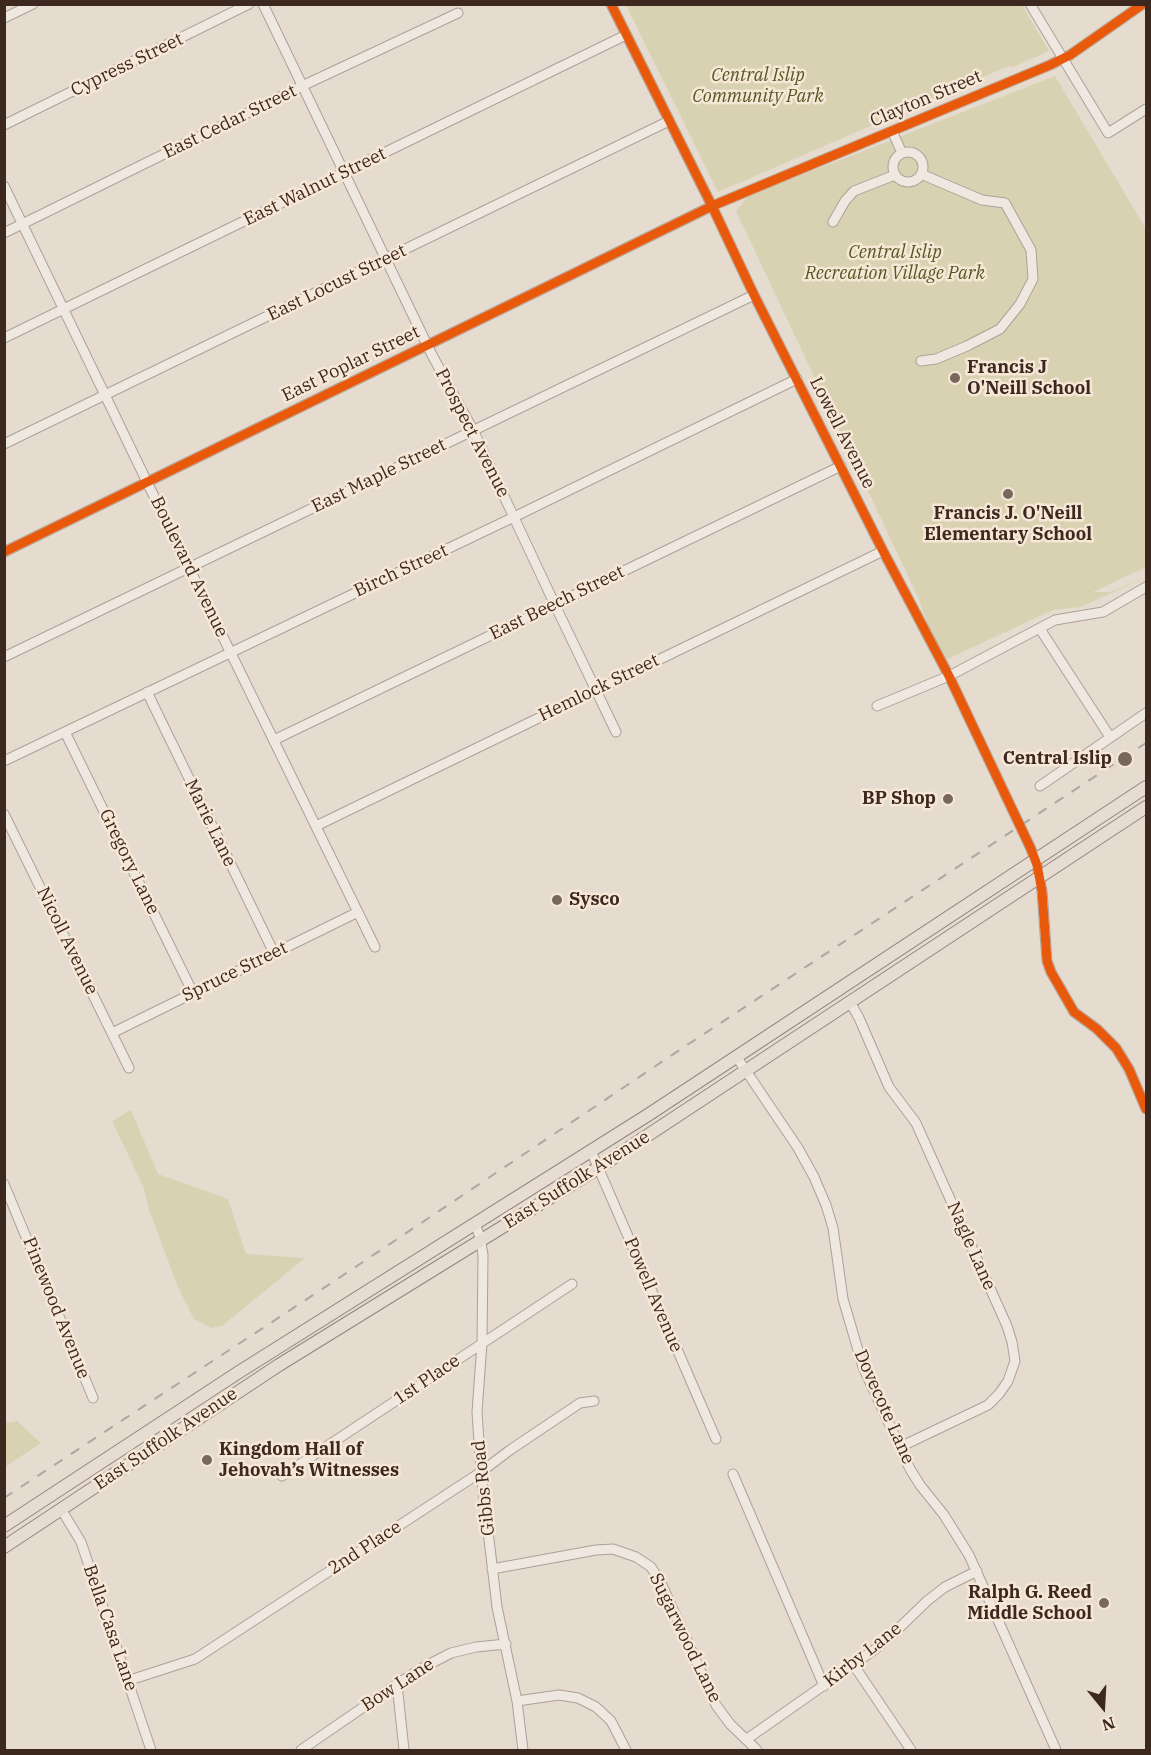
<!DOCTYPE html>
<html>
<head>
<meta charset="utf-8">
<style>
	body { margin:0 }
	#map { position:relative; width:1151px; height:1755px; overflow:hidden; background:#e6dbcf; font-family:"IBM Plex Serif",serif }
	canvas { display:block }
	.frame { position:absolute; inset:0; border:6px solid #3c281f; pointer-events:none }
	.north { position:absolute; left:1073px; top:1677px; width:60px; height:60px; -webkit-text-stroke:4px #f7e7d6; paint-order:stroke; rotate:162deg; font-size:16px; font-weight:700; line-height:24px; text-align:center; color:#3c281f }
	.north::after { content:''; display:block; margin:auto; width:21px; height:27px; background:#3c281f; clip-path:polygon(50% 0,100% 100%,50% 72%,0 100%) }
</style>
</head>
<body>
<div id="map">
<canvas width="1151" height="1755"></canvas>
<div class="frame"></div>
<div class="north">N</div>
</div>
<script>
const c = document.querySelector('canvas').getContext('2d');
c.lineJoin = 'round';
function paint(path, color) {
  c.fillStyle = color;
  c.fill(path, 'evenodd');
}
function toPath(rows) {
  const path = new Path2D();
  for (const r of rows) {
    if (r.length === 3) {
      path.moveTo(r[0] + r[2], r[1]);
      path.arc(r[0], r[1], r[2], 0, 2 * Math.PI);
      continue;
    }
    path.moveTo(r[0], r[1]);
    for (let i = 2; i < r.length; i += 2) path.lineTo(r[i], r[i + 1]);
  }
  return path;
}
function strokePath(path, color, width, dash) {
  c.strokeStyle = color;
  c.lineWidth = width;
  c.lineCap = dash ? 'butt' : 'round';
  c.setLineDash(dash || []);
  c.stroke(path);
}
function write(font, color, halo, rows, align = 'center') {
  c.font = font + ' "IBM Plex Serif",serif';
  c.lineWidth = 5;
  c.setLineDash([]);
  c.textBaseline = 'middle';
  c.strokeStyle = halo;
  c.fillStyle = color;
  for (const [text, x, y, turn = 0] of rows) {
    c.save();
    c.translate(x, y);
    c.rotate((+turn || 0) * Math.PI / 180);
    c.textAlign = isNaN(turn) ? turn : align;
    if (halo) c.strokeText(text, 0, 0);
    c.fillText(text, 0, 0);
    c.restore();
  }
}
const green = toPath([
	[626,5,1022,5,1049,51,1011,68,1011,65,718,192],
	[1055,76,1146,229,1146,567,1093,592,1110,592,1146,577,1081,607,1053,610,941,662,918,597,736,211,747,198,771,187],
	[131,1110,158,1174,228,1199,246,1254,305,1258,222,1326,211,1328,194,1319,177,1285,148,1207,144,1188,112,1121],
	[17,1421,41,1443,5,1467,5,1423]
]);
const minor = toPath([
	[263,4,432,355,473,430,555,605,616,732],
	[611,4,712,206,754,295,883,551,949,676,1031,849,1037,865,1042,891,1047,961,1051,972,1074,1012,1097,1029,1116,1048,1129,1069,1146,1109],
	[1030,4,1108,133,1146,109],
	[4,18,33,4],
	[4,125,249,4],
	[892,131,902,153],
	[908,167,15],
	[4,186,147,482,375,947],
	[833,222,845,201,854,191,895,175],
	[4,233,302,86,458,13],
	[4,338,626,35],
	[921,361,936,359,967,346,1000,329,1020,304,1033,279,1031,250,1005,203,982,200,921,174],
	[4,444,669,121],
	[4,552,712,206,1050,65,1070,55,1143,4],
	[1040,629,1110,737],
	[4,657,754,295],
	[147,692,274,953],
	[877,706,949,676,1055,620,1103,612,1146,587],
	[65,732,193,993],
	[274,740,841,466],
	[4,761,514,517,797,379],
	[1040,786,1146,713],
	[4,814,129,1068],
	[316,826,883,551],
	[850,1002,859,1018,889,1087,916,1123,1007,1326,1012,1342,1015,1361,1008,1381,999,1394,988,1405,900,1447],
	[112,1033,358,912],
	[736,1056,798,1148,814,1177,826,1205,833,1228,843,1299,863,1367,910,1469,920,1485,944,1515,969,1555,1056,1750],
	[591,1151,716,1439],
	[4,1184,93,1398],
	[475,1224,480,1237,483,1255,482,1343,477,1412,481,1472,497,1607,517,1701,523,1750],
	[733,1474,824,1686],
	[282,1476,572,1284],
	[61,1509,81,1542,151,1750],
	[492,1569,596,1550,613,1549,636,1557,651,1567,661,1583,716,1705,730,1724,757,1750],
	[853,1664,911,1750],
	[127,1681,195,1659,481,1472,510,1450,580,1403,594,1401],
	[397,1684,404,1750],
	[517,1701,559,1695,578,1698,596,1707,611,1721,626,1750],
	[747,1739,874,1650,894,1633,927,1601,945,1587,977,1571],
	[301,1750,397,1684,424,1667,451,1653,476,1647,506,1644]
]);
const major = toPath([
	[4,1526,239,1372,648,1115,1146,787],
	[4,1547,279,1365,598,1168,1146,807]
]);
const rail = toPath([
	[4,1498,342,1276,684,1047,1146,743]
]);
const cycleway = toPath([
	[611,4,712,206,754,295,883,551,949,676,1031,849,1037,865,1042,891,1047,961,1051,972,1074,1012,1097,1029,1116,1048,1129,1069,1146,1109],
	[4,552,712,206,1050,65,1070,55,1143,4]
]);
const markers = [
	[955,378,6,"#78675d"],
	[1008,494,6,"#78675d"],
	[1125,759,8,"#78675d"],
	[948,799,6,"#78675d"],
	[557,900,6,"#78675d"],
	[207,1460,6,"#78675d"],
	[1104,1603,6,"#78675d"]
];
const streetNames = [
	["Cypress Street",127,65,-26],
	["Clayton Street",926,99,-23],
	["East Cedar Street",230,122,-26],
	["East Walnut Street",315,187,-26],
	["East Locust Street",337,283,-26],
	["East Poplar Street",351,364,-26],
	["Prospect Avenue",472,433,63],
	["Lowell Avenue",842,433,63],
	["East Maple Street",379,476,-26],
	["Boulevard Avenue",189,567,64],
	["Birch Street",401,571,-25],
	["East Beech Street",557,603,-26],
	["Hemlock Street",599,688,-26],
	["Marie Lane",210,823,64],
	["Gregory Lane",129,862,64],
	["Nicoll Avenue",67,941,64],
	["Spruce Street",235,972,-26],
	["East Suffolk Avenue",577,1180,-32],
	["Nagle Lane",971,1246,66],
	["Powell Avenue",653,1295,67],
	["Pinewood Avenue",56,1308,68],
	["1st Place",427,1380,-34],
	["Dovecote Lane",884,1407,66],
	["East Suffolk Avenue",166,1439,-34],
	["Gibbs Road",484,1488,-96],
	["2nd Place",365,1548,-33],
	["Bella Casa Lane",110,1628,71],
	["Sugarwood Lane",685,1638,64],
	["Kirby Lane",863,1655,-38],
	["Bow Lane",398,1685,-33]
];
const parkNames = [
	["Central Islip",758,76],
	["Community Park",758,97],
	["Central Islip",895,253],
	["Recreation Village Park",895,274]
];
const poiNames = [
	["Francis J",967,368],
	["O'Neill School",967,389],
	["Francis J. O'Neill",1008,514,"center"],
	["Elementary School",1008,535,"center"],
	["Central Islip",1112,759,"right"],
	["BP Shop",936,799,"right"],
	["Sysco",569,900],
	["Kingdom Hall of",219,1450],
	["Jehovah’s Witnesses",219,1471],
	["Ralph G. Reed",1092,1593,"right"],
	["Middle School",1092,1614,"right"]
];
paint(green, '#d9d2b2');
strokePath(minor, '#aca198', 11);
strokePath(major, '#91867f', 14);
strokePath(minor, '#eee8e1', 9);
strokePath(major, '#e6dcd2', 12);
strokePath(rail, '#aea7a1', 2, [10, 10]);
strokePath(cycleway, '#e8590c', 9);
for (const [x, y, r, color] of markers) {
  const dot = new Path2D();
  dot.arc(x, y, r, 0, 2 * Math.PI);
  c.fillStyle = color;
  c.fill(dot);
  strokePath(dot, '#f7e7d6', 2);
}
write('18px', '#3c281f', '#f7e7d6', streetNames);
write('italic 18px', '#555825', '#f7e7d6', parkNames);
write('bold 18px', '#3c281f', '#f7e7d6', poiNames, 'left');
</script>
</body>
</html>
